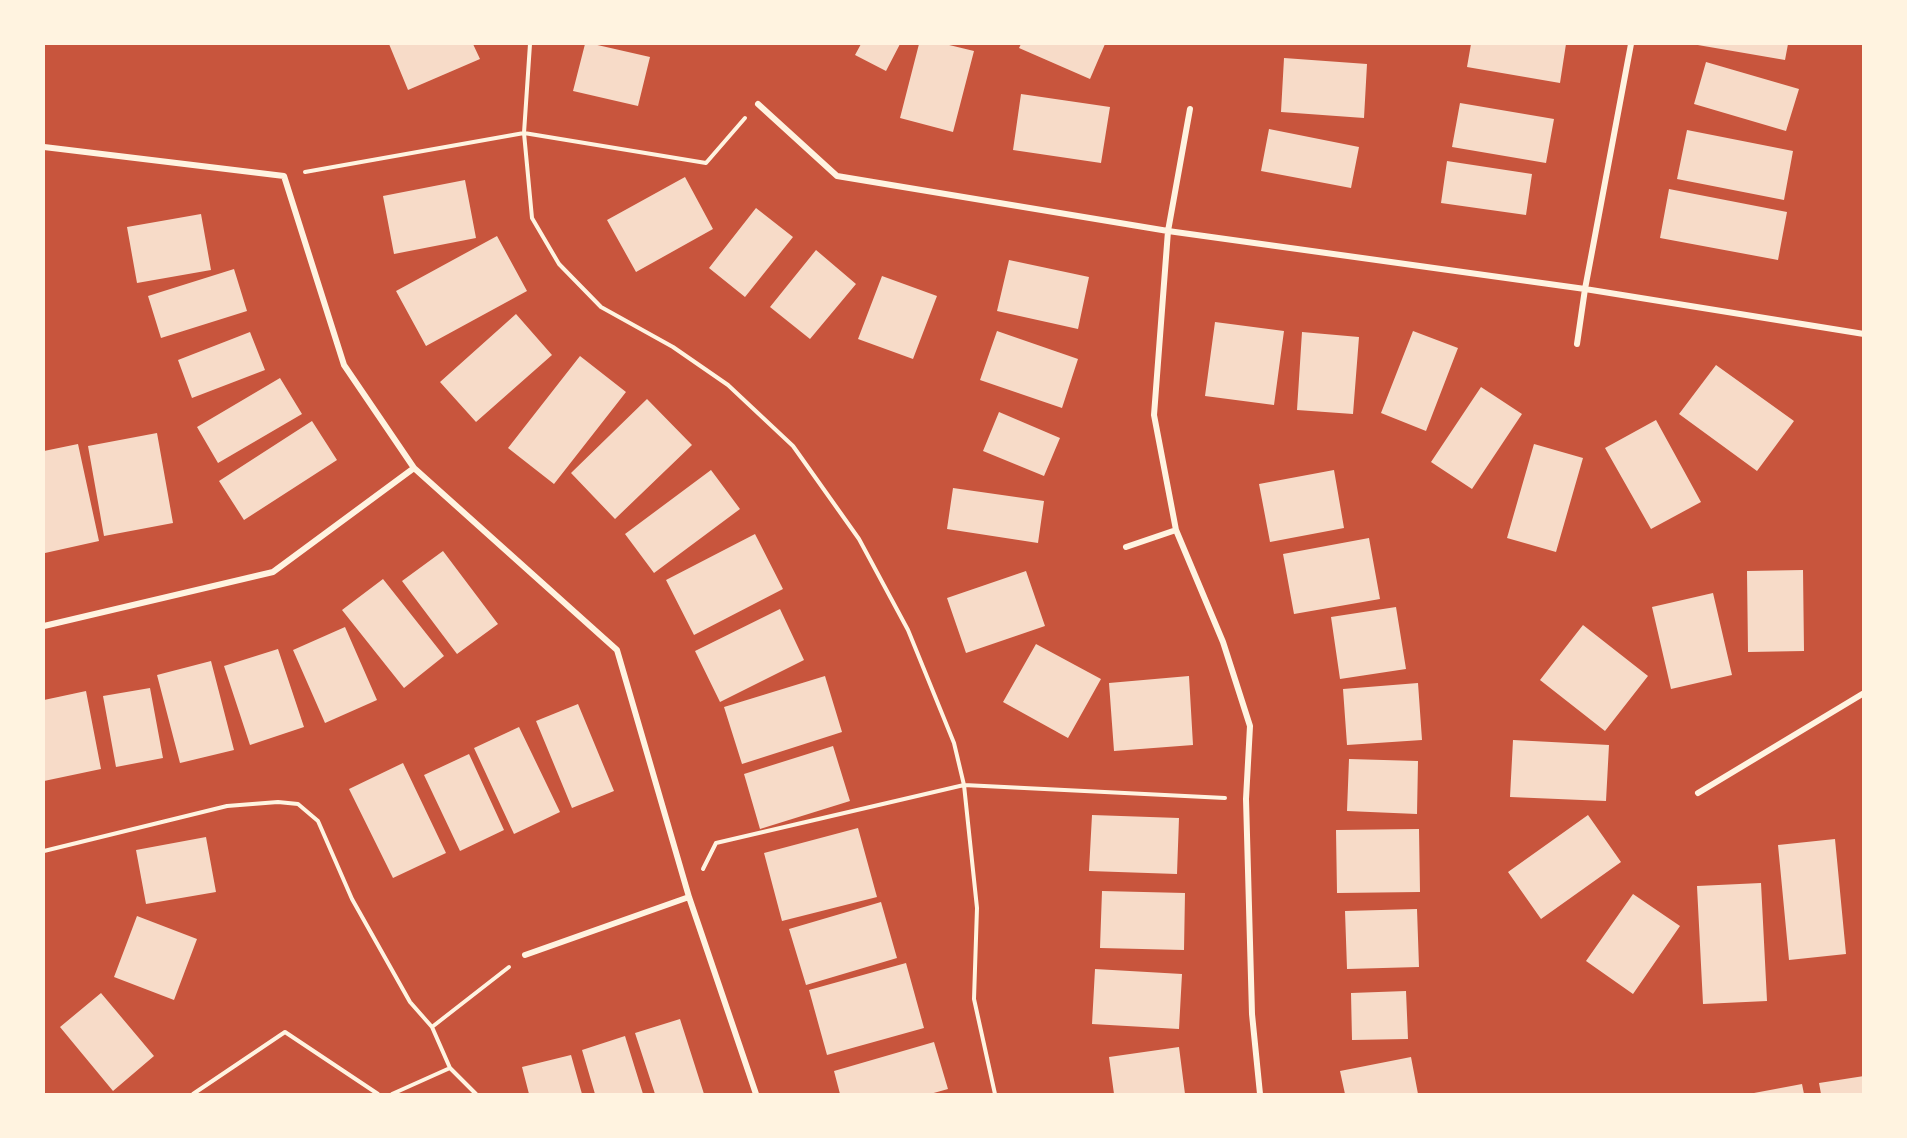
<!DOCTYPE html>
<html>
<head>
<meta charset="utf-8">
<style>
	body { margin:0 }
	#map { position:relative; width:1907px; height:1138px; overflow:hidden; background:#c8553d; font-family:"Titillium Web",sans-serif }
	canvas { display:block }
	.frame { position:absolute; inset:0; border:45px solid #fff3e0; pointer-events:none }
</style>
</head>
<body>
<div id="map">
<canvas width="1907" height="1138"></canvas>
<div class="frame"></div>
</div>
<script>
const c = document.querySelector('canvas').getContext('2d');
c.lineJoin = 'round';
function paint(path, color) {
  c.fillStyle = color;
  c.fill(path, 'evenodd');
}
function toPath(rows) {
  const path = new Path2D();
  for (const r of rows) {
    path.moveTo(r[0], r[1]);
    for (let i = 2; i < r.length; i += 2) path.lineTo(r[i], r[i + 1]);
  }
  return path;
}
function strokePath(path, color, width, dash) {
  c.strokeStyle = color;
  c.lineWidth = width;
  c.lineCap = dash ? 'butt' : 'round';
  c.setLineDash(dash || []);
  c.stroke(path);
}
const building = toPath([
	[389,44,473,44,480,59,408,90],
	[585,44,593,44,650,57,638,106,573,91],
	[861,44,900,44,886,71,855,55],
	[919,44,945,44,974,51,953,132,900,118],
	[1021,44,1105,44,1090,79,1019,48],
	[1471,44,1566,44,1560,83,1467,67],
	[1692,44,1788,44,1785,60],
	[1284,58,1367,64,1364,118,1281,112],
	[1706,62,1799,89,1786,131,1694,104],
	[1021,94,1110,107,1101,163,1013,150],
	[1460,103,1554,119,1546,163,1452,147],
	[1269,129,1359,147,1351,188,1261,171],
	[1687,130,1793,151,1784,200,1677,179],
	[1447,161,1532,174,1526,215,1441,203],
	[685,177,713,229,636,272,607,220],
	[465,180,476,238,394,254,383,196],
	[1669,189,1787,212,1778,260,1660,238],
	[756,208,793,237,745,297,709,268],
	[201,214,211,270,137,283,127,227],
	[497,236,527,291,426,346,396,291],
	[816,250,856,284,810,339,770,307],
	[1009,260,1089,277,1078,329,997,311],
	[234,269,247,311,161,338,148,296],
	[882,276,937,296,913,359,858,339],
	[516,314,552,355,476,422,440,382],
	[1215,322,1284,331,1274,405,1205,396],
	[997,331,1078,359,1062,408,980,380],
	[1413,331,1458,348,1426,431,1381,413],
	[250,332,265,370,192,398,178,360],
	[1302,332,1359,337,1353,414,1297,410],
	[580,356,626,392,554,484,508,448],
	[1716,365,1794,421,1757,471,1679,414],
	[280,378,302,414,218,463,197,427],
	[1481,387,1522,414,1472,489,1431,462],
	[647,399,692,445,615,519,571,473],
	[999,412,1060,438,1044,476,983,451],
	[1656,420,1701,502,1651,529,1605,448],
	[312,421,337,460,244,520,219,481],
	[157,433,173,523,104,536,88,446],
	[78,444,99,541,45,553,44,546,44,451],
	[1534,444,1583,458,1556,552,1507,538],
	[711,470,740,509,654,573,625,534],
	[1334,470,1344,528,1270,542,1259,484],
	[953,488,1044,501,1038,543,947,529],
	[755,534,783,589,694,635,666,580],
	[1369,538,1380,599,1294,614,1283,554],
	[443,551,498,624,457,654,402,581],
	[1803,570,1804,651,1748,652,1747,571],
	[1026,571,1045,626,966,653,947,598],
	[383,579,444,656,404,688,342,610],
	[1713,593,1732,675,1671,689,1652,607],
	[1396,607,1406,669,1340,679,1331,617],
	[780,609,804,660,720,702,695,651],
	[1583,625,1648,676,1605,731,1540,680],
	[345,627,377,700,325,723,293,650],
	[1036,644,1101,679,1068,738,1003,702],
	[278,649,304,727,250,745,224,666],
	[211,661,234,750,180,763,157,675],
	[825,676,842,732,742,764,724,707],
	[1189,676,1193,745,1114,751,1109,683],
	[1418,683,1422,740,1347,745,1343,689],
	[150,688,163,758,116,767,103,696],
	[86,691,101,769,44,781,44,700],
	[578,704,614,791,572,808,536,721],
	[519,727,560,812,514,834,474,748],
	[1513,740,1609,745,1606,801,1510,797],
	[833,746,850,801,760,829,744,774],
	[469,754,504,830,460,851,424,775],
	[1349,759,1418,761,1417,814,1347,811],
	[403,763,446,853,393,878,349,789],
	[1092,815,1179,818,1177,874,1089,871],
	[1588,815,1621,862,1541,919,1508,872],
	[858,828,877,897,782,921,764,853],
	[1419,829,1420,892,1337,893,1336,830],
	[206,837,216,892,146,904,136,850],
	[1835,839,1846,954,1789,960,1778,845],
	[1761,883,1767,1001,1703,1004,1697,886],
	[1102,891,1185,893,1184,950,1100,948],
	[1633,894,1680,926,1633,994,1586,961],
	[881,902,897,958,806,985,789,929],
	[1417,909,1419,967,1347,969,1345,911],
	[137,916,197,939,174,1000,114,977],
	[906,963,924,1028,827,1055,809,990],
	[1095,969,1182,974,1179,1029,1092,1024],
	[1406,991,1408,1039,1352,1040,1351,993],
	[101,993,154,1056,113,1091,60,1027],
	[680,1019,704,1094,655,1094,635,1033],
	[625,1036,643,1094,595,1094,582,1050],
	[934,1042,948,1089,930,1094,840,1094,834,1071],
	[1179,1047,1185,1094,1114,1094,1109,1057],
	[571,1055,582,1094,529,1094,522,1067],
	[1411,1057,1418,1094,1345,1094,1340,1071],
	[1864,1076,1864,1094,1821,1094,1819,1083],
	[1802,1084,1804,1094,1754,1094,1754,1093]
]);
const path = toPath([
	[530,44,524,133,532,218,559,264,601,307,673,347,728,385,793,446,859,539,908,630,954,743,964,785,977,908,974,999,995,1094],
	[305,172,524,133,706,163,745,118],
	[44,851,227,806,278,802,298,804,318,821,352,899,410,1002,432,1027,450,1068,476,1094],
	[703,869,716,843,964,785,1225,798],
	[432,1027,509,967],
	[193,1094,285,1032,378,1094],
	[392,1094,450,1068]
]);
const minor = toPath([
	[758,104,837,176,1168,231,1190,109],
	[44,147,284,176,344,365,414,468,617,650,689,897,756,1094],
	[1577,344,1585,289,1631,44],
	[1126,547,1176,530],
	[44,626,273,572,414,468],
	[1698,793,1864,693],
	[525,955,689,897],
	[1260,1094,1252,1014,1246,799,1250,726,1223,642,1176,530,1154,415,1168,231,1585,289,1864,334]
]);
paint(building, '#f7dbc8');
strokePath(path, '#fff3e0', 4);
strokePath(minor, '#fff3e0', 6);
</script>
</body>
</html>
